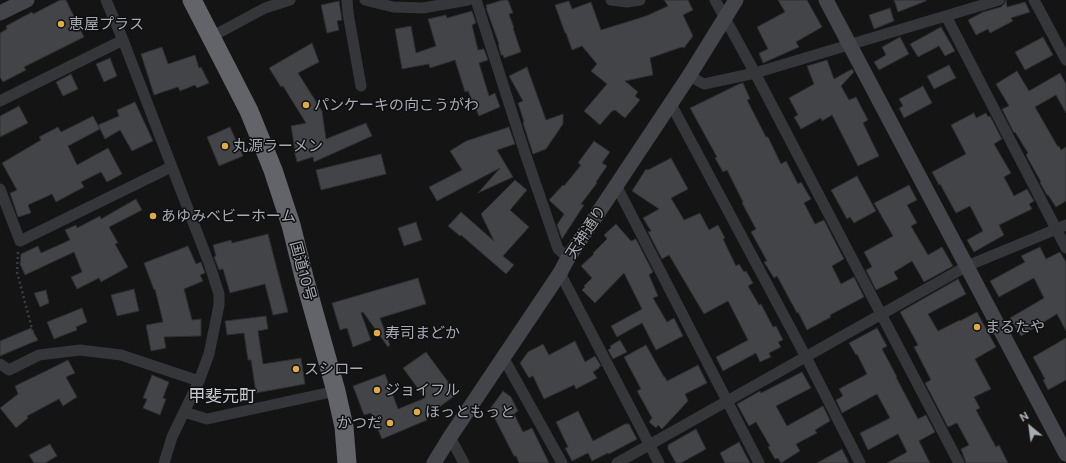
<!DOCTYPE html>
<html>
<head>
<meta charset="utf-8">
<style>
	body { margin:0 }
	#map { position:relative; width:1066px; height:463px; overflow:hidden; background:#141415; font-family:Commissioner,sans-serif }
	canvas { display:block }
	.north { position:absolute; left:1010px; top:407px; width:40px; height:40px; -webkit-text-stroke:3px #0f0f10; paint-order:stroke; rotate:331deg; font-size:11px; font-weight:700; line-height:16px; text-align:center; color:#a7abb4 }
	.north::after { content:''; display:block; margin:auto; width:14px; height:18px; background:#a7abb4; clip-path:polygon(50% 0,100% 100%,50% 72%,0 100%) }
</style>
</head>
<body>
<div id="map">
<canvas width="1066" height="463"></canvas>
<div class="north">N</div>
</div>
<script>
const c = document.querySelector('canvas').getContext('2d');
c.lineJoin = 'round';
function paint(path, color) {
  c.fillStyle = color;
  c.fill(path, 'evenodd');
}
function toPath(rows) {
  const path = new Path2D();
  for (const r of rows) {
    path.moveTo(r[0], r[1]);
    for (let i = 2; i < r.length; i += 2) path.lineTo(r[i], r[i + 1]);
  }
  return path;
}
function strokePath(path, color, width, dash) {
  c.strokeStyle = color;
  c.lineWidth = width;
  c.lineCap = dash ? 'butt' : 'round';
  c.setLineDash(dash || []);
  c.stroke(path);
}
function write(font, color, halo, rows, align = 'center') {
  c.font = font + ' Commissioner,"Noto Sans JP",sans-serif';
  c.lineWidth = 3;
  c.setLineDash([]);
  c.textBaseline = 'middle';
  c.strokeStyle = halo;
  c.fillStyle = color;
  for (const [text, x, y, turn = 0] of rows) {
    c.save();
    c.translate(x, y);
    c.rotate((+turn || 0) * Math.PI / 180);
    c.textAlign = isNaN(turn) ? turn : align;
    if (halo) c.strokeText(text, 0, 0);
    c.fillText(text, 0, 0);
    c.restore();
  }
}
const building = toPath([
	[60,0,66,0,84,37,24,67,26,70,3,82,0,77,0,33,7,29,6,26,32,12,33,14,60,0],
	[503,0,508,0,513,13,509,14,514,28,513,28,521,52,504,58,503,55,501,55,498,44,499,44,486,8,487,8,486,5,503,0],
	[664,0,688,0,693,10,683,15,693,36,684,48,682,47,650,58,653,75,625,81,638,92,635,96,640,100,625,118,615,110,613,111,612,111,600,125,584,111,607,84,591,71,597,64,582,46,572,50,566,33,565,33,555,5,569,1,572,9,591,2,601,30,646,16,668,6,664,0],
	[778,0,807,0,822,27,796,42,799,47,763,63,759,53,768,49,757,27,785,12,778,0],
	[894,0,926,0,926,1,898,12,894,0],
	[1006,0,1007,7,1025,2,1030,12,1011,18,1013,21,990,33,988,29,976,35,968,20,983,12,1001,7,1004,4,1006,0],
	[339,1,342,20,337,21,339,30,327,33,321,5,339,1],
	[890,8,894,21,874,29,869,15,890,8],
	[472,11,476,23,472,25,478,50,484,49,488,60,479,63,489,96,495,93,500,107,479,116,468,91,465,92,455,60,430,68,429,64,402,69,395,29,411,26,416,53,436,46,428,19,446,15,447,18,472,11],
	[941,27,955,51,945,56,939,46,918,57,910,44,941,27],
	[900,37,909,54,879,70,874,62,886,55,882,47,900,37],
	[1043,37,1053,55,1025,70,1015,52,1043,37],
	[312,43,319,62,298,73,322,111,326,139,366,123,372,136,314,162,313,157,297,162,294,150,295,150,291,126,306,123,283,86,281,87,269,68,312,43],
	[162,47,168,64,195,55,199,68,201,67,209,83,197,88,195,85,180,91,178,87,154,95,141,54,162,47],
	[110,58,117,76,104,82,96,64,110,58],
	[827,60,834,79,852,69,854,72,841,86,849,100,856,97,868,120,863,123,879,156,858,166,832,115,822,121,821,118,801,129,794,117,798,115,789,98,814,84,807,66,827,60],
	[949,65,956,78,934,89,927,76,949,65],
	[527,67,546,120,563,114,563,124,546,149,533,154,523,123,524,122,518,103,523,101,509,76,527,67],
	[1017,71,1029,91,1060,73,1066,84,1066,113,1056,95,1035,107,1058,147,1059,146,1061,150,1066,147,1066,201,1056,207,1048,195,1047,195,1040,183,1041,182,1026,155,1028,153,1015,132,1014,133,1002,109,1009,106,996,84,1017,71],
	[71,74,78,89,63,96,56,82,71,74],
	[743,83,750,99,747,100,766,137,768,137,781,164,786,161,798,184,801,182,811,199,804,203,815,224,824,220,844,259,832,266,841,284,854,277,864,297,830,315,831,317,807,330,798,312,797,313,777,276,774,278,764,262,767,261,751,232,756,229,742,203,743,202,727,170,723,172,715,158,717,157,690,108,739,84,743,83],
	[923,86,932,103,904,118,899,108,903,106,899,99,923,86],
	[135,102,153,141,132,151,120,130,105,139,98,125,119,116,117,110,135,102],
	[19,106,28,123,0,137,0,116,19,106],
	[974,113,976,118,986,113,988,117,990,116,1002,139,994,144,1011,173,1004,177,1014,196,1027,189,1034,201,1029,204,1032,209,999,225,1004,235,974,252,967,240,983,231,970,206,956,213,940,184,939,185,932,172,966,154,951,125,974,113],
	[93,116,100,129,68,146,77,165,108,148,122,174,107,182,101,172,81,182,84,187,56,202,52,194,28,205,31,213,18,217,10,193,17,190,2,163,41,140,39,137,58,127,61,132,93,116],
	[230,127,243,156,219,166,207,137,230,127],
	[509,127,515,144,497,150,513,177,478,193,500,168,437,201,429,187,462,170,450,151,466,141,509,127],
	[594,141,610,152,602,163,607,166,596,182,597,183,581,204,584,205,562,239,557,225,564,214,549,200,563,185,564,186,581,165,578,163,594,141],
	[381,154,386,174,321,190,316,170,381,154],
	[671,158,688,189,671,198,684,220,700,213,709,230,718,225,725,238,723,239,736,266,739,264,744,272,746,271,753,283,748,286,759,305,761,304,773,327,776,326,783,340,778,342,781,347,769,353,771,357,760,362,756,353,723,371,716,357,748,340,728,301,704,314,669,255,662,259,648,232,651,231,643,218,659,209,632,191,646,169,648,170,671,158],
	[857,176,876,211,854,223,850,217,847,219,831,190,857,176],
	[515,180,527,190,510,210,529,227,503,256,514,265,506,274,461,235,460,236,448,226,461,212,494,241,481,214,515,180],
	[909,185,917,200,907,205,917,223,911,226,928,255,942,247,953,266,924,282,912,261,894,272,898,279,876,290,866,270,872,267,864,252,893,236,874,203,909,185],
	[136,199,142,210,109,227,118,243,115,244,128,267,101,282,99,278,77,289,71,277,82,272,74,252,25,275,20,264,21,254,38,246,41,253,70,240,65,230,76,225,77,228,100,216,101,219,136,199],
	[416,222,422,240,404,246,398,228,416,222],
	[616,224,631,241,636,239,653,272,649,275,658,296,653,298,667,322,674,318,683,336,656,350,642,323,617,337,611,326,642,309,624,273,595,303,582,290,585,287,584,286,592,278,581,266,594,254,593,253,607,239,604,235,616,224],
	[268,234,288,312,273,315,265,284,230,293,223,269,219,270,214,257,216,256,213,245,231,240,232,243,268,234],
	[188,246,196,264,201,262,205,273,200,275,203,281,184,289,192,320,201,319,201,336,164,337,166,348,151,351,146,325,163,322,155,289,154,290,144,263,188,246],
	[1040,247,1046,259,1060,252,1066,262,1066,331,1057,314,1021,336,1010,318,1044,298,1034,278,999,297,990,281,1025,262,1021,256,1040,247],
	[418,278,426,304,380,318,390,345,388,347,363,312,361,313,371,340,353,347,347,328,340,330,332,303,418,278],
	[958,279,966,294,928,314,938,331,960,320,960,321,977,312,996,347,975,359,991,389,974,397,980,408,976,410,996,447,999,445,1008,463,966,463,961,449,969,445,957,423,948,427,925,383,931,380,914,347,918,345,900,312,958,279],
	[134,289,139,311,117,316,111,295,134,289],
	[46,290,49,303,40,307,34,293,46,290],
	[82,308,87,322,76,327,77,330,54,339,47,322,82,308],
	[266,316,268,329,258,331,263,364,301,358,305,384,256,393,251,360,248,360,244,333,227,335,225,321,266,316],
	[31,328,38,340,0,356,0,341,31,328],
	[877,328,887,346,882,349,897,377,896,377,918,419,926,415,935,432,919,441,930,463,887,463,907,452,898,434,868,450,860,433,890,418,877,394,842,413,836,400,843,396,839,389,867,374,857,354,856,355,849,343,877,328],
	[1066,338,1066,380,1048,390,1043,380,1045,379,1033,357,1066,338],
	[620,340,627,352,613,359,608,350,611,348,610,346,620,340],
	[575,341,585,362,595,356,601,366,599,367,599,368,593,372,597,378,576,389,574,385,544,399,533,376,529,378,520,363,528,352,543,344,549,355,575,341],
	[646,345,664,377,665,377,667,381,698,365,707,383,685,394,688,401,662,429,658,425,656,428,649,422,652,418,637,391,641,389,624,357,646,345],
	[426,352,457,394,426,417,427,420,382,439,371,413,364,415,353,386,385,374,398,409,425,398,403,368,426,352],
	[68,360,75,373,66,377,77,397,63,406,59,399,27,416,28,418,16,428,0,408,18,394,15,386,50,369,68,360],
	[802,372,811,388,776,406,787,426,823,406,830,420,830,421,815,430,817,433,796,444,800,451,781,463,778,458,775,459,768,447,770,446,756,422,749,426,737,404,760,391,761,393,802,372],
	[152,375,169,382,163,398,166,399,160,415,143,408,147,399,143,398,152,375],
	[503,391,511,397,518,411,514,414,523,432,532,428,549,463,519,463,516,456,514,456,490,409,503,391],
	[578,411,593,441,625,424,629,424,637,439,609,454,608,453,592,461,588,453,572,461,565,448,568,447,556,422,578,411],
	[696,429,706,449,681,463,676,463,668,449,668,445,696,429],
	[739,442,750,463,725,463,720,453,739,442],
	[50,444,57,456,45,463,34,463,29,455,50,444],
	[842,449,849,463,817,463,842,449]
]);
const path = toPath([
	[18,252,17,272,36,344]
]);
const street = toPath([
	[106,0,123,40,210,266,219,294,219,305,209,354,199,381,172,437,164,463],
	[347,0,348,13,361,86],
	[365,0,393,7,423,8,468,0],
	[476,0,525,153,558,249,568,258],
	[611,0,627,2,640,0],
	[715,0,755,73,959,463],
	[1034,0,1066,60],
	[946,16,1066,248],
	[211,37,265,8,290,0],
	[689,76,704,84,755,73,999,0],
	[0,101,123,40],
	[671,104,806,357,860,463],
	[616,185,759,463],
	[0,189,20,241,171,167],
	[560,273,659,463],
	[503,357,562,463],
	[0,364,9,370,39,355,80,350,121,355,199,381],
	[184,412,207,419,336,391],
	[450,437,464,463],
	[617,463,967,266,1066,225]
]);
const secondary = toPath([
	[826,0,1066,454],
	[0,13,27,0],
	[434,463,450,437,560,273,568,258,689,76,736,0]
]);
const highway = toPath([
	[192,0,249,111,273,170,291,225,304,277,336,391,344,427,347,463]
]);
const markers = [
	[61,24,4,"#deac43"],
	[306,105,4,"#deac43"],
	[225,146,4,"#deac43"],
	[153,216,4,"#deac43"],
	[977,327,4,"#deac43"],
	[377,333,4,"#deac43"],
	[296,369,4,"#deac43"],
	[377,390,4,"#deac43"],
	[417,412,4,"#deac43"],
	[390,423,4,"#deac43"]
];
const poiNames = [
	["恵屋プラス",69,24],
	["パンケーキの向こうがわ",314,105],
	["丸源ラーメン",233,146],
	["あゆみベビーホーム",161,216],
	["まるたや",985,327],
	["寿司まどか",385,333],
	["スシロー",304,369],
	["ジョイフル",385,390],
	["ほっともっと",425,412],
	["かつだ",382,423,"right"]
];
const streetNames = [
	["天神通り",586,232,-57],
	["国道10号",303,271,75]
];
const quarterNames = [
	["甲斐元町",222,396]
];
paint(building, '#434448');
strokePath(building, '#2e2e31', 1);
strokePath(path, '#3b3d41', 2.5, [2, 3]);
strokePath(street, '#35363a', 11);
strokePath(secondary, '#43454a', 15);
strokePath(highway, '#62646a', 19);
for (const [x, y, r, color] of markers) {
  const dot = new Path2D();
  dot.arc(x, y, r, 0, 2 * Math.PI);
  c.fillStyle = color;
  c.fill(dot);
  strokePath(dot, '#0f0f10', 1.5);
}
write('15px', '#a7abb4', '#0f0f10', poiNames, 'left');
write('15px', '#a7abb4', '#0f0f10', streetNames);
write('17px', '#c7cad1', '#0f0f10', quarterNames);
</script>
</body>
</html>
